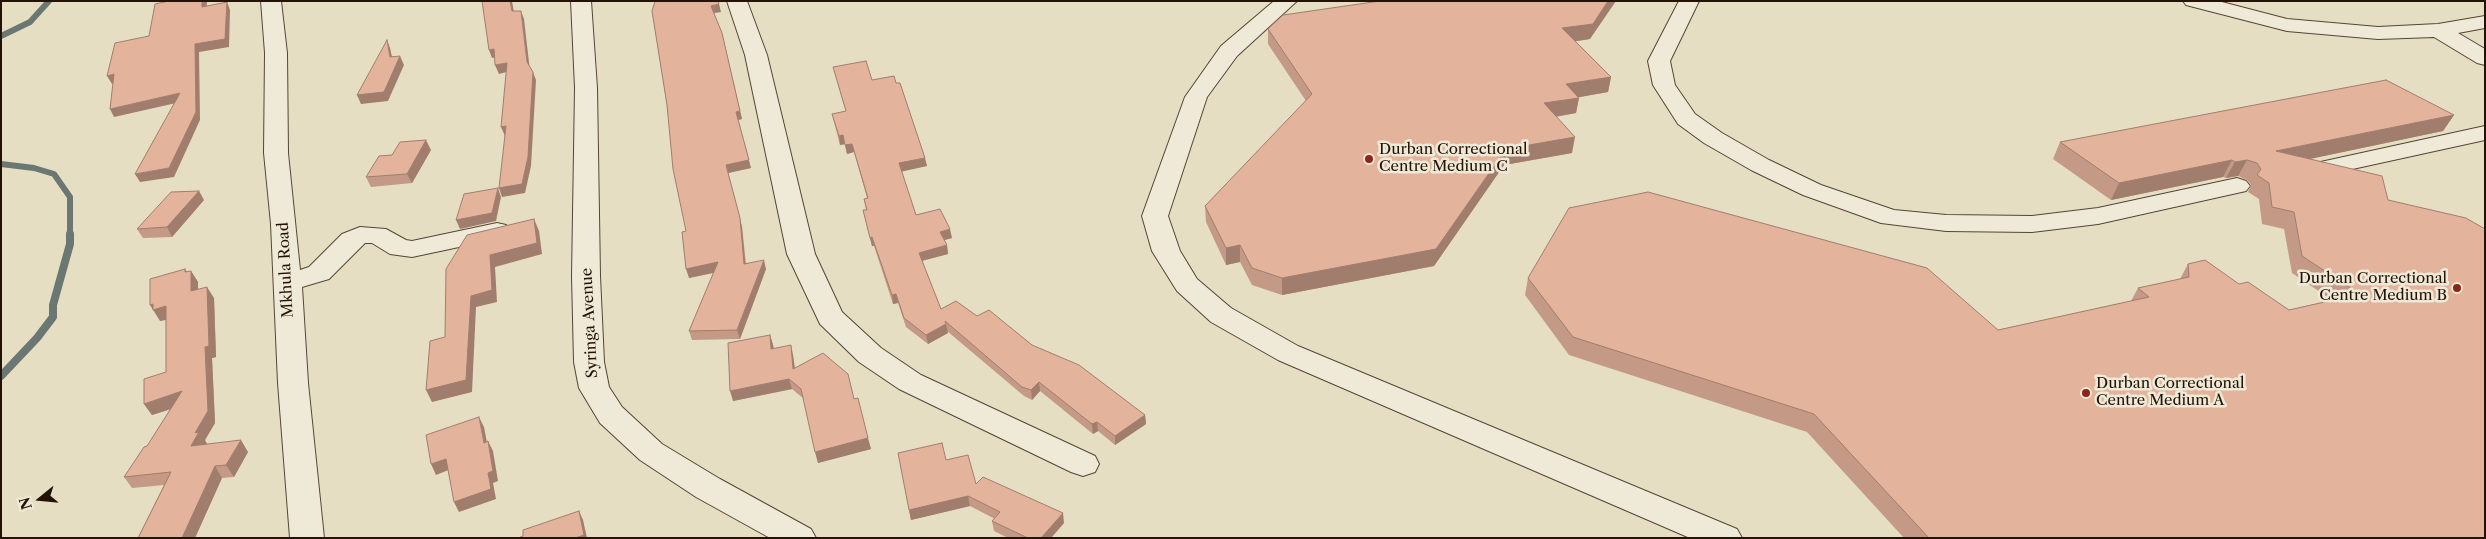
<!DOCTYPE html>
<html>
<head>
<meta charset="utf-8">
<style>
	body { margin:0 }
	#map { position:relative; width:2486px; height:539px; overflow:hidden; background:#e6dec3; font-family:"Libre Caslon Text",serif }
	canvas { display:block }
	.frame { position:absolute; inset:0; border:2px solid #241204; pointer-events:none }
	.north { position:absolute; left:15px; top:474px; width:50px; height:50px; -webkit-text-stroke:4px #efead8; paint-order:stroke; rotate:253deg; font-size:14px; font-weight:700; line-height:20px; text-align:center; color:#241204 }
	.north::after { content:''; display:block; margin:auto; width:18px; height:22px; background:#241204; clip-path:polygon(50% 0,100% 100%,50% 72%,0 100%) }
</style>
</head>
<body>
<div id="map">
<canvas width="2486" height="539"></canvas>
<div class="frame"></div>
<div class="north">N</div>
</div>
<script>
const c = document.querySelector('canvas').getContext('2d');
c.lineJoin = 'round';
function toPath(rows) {
  const path = new Path2D();
  for (const r of rows) {
    path.moveTo(r[0], r[1]);
    for (let i = 2; i < r.length; i += 2) path.lineTo(r[i], r[i + 1]);
  }
  return path;
}
function strokePath(path, color, width, dash) {
  c.strokeStyle = color;
  c.lineWidth = width;
  c.lineCap = dash ? 'butt' : 'round';
  c.setLineDash(dash || []);
  c.stroke(path);
}
function paint(path, color) {
  c.fillStyle = color;
  c.fill(path, 'evenodd');
}
function write(font, color, halo, rows, align = 'center') {
  c.font = font + ' "Libre Caslon Text",serif';
  c.lineWidth = 5;
  c.setLineDash([]);
  c.textBaseline = 'middle';
  c.strokeStyle = halo;
  c.fillStyle = color;
  for (const [text, x, y, turn = 0] of rows) {
    c.save();
    c.translate(x, y);
    c.rotate((+turn || 0) * Math.PI / 180);
    c.textAlign = isNaN(turn) ? turn : align;
    if (halo) c.strokeText(text, 0, 0);
    c.fillText(text, 0, 0);
    c.restore();
  }
}
const streamFar1 = toPath([
	[1,36,30,22,49,1],
	[1,164,34,168,54,174,70,197,70,235]
]);
const stream = toPath([
	[1,376,37,338,53,317,53,305,70,244,70,234]
]);
const minor = toPath([
	[261,1,281,1,287,53,288,153,300,270,309,267,342,234,360,227,386,229,406,240,412,241,497,223,506,225,510,231,506,237,412,257,390,254,372,243,365,243,329,279,302,287,308,383,324,538,290,538,278,383,271,224,264,153,265,53,261,1],
	[571,1,591,1,597,88,600,276,604,362,609,387,622,407,662,444,720,479,811,529,816,538,770,538,696,497,640,460,600,423,579,388,574,362,572,276,575,88,571,1],
	[727,1,747,1,767,55,815,254,842,312,881,348,921,375,1095,456,1099,464,1095,472,1083,476,1071,472,899,389,859,362,820,324,787,254,745,55,727,1],
	[1274,1,1297,1,1237,56,1207,97,1168,216,1180,251,1197,279,1231,308,1298,346,1737,529,1742,538,1690,538,1278,360,1211,322,1177,291,1152,251,1142,216,1185,97,1221,46,1274,1],
	[1679,1,1699,1,1670,61,1675,85,1695,114,1722,133,1769,160,1821,185,1894,210,1946,215,2032,216,2098,208,2237,178,2246,181,2250,186,2246,191,2098,224,2032,232,1946,231,1881,223,1803,195,1751,170,1704,143,1678,124,1653,85,1648,61,1679,1],
	[2183,1,2218,1,2287,19,2378,27,2438,24,2485,16,2485,28,2458,33,2485,49,2485,65,2477,63,2434,37,2378,39,2287,31,2186,5,2183,1],
	[2485,126,2485,140,2316,177,2307,175,2304,170,2307,165,2316,163,2485,126]
]);
const wall = toPath([
	[652,11,721,12,714,13,742,119,738,120,751,168,728,173,742,227,746,263,766,269,740,339,692,340,689,331,714,273,689,278,686,231,667,105],
	[1268,29,1590,39,1575,41,1611,77,1608,92,1579,97,1576,113,1556,117,1572,153,1504,165,1434,266,1282,295,1252,285,1240,262,1226,265,1206,222,1205,206,1306,101,1268,44],
	[833,67,872,80,896,83,927,166,901,171,916,215,952,238,944,240,947,245,948,254,922,261,941,309,977,316,1032,345,1145,415,1146,424,1115,445,1098,431,1093,434,1040,391,1032,400,1024,396,947,331,948,333,928,344,906,327,898,303,893,304,874,246,872,246,863,210,866,210,864,199,867,198,854,152,847,154,845,144,840,145,832,114,846,112],
	[2454,115,2443,131,2309,159,2388,200,2485,538,1904,538,1807,432,1569,355,1525,295,1528,278,1998,330,2131,301,2138,288,2180,279,2188,264,2239,284,2289,310,2332,300,2292,273,2284,229,2262,224,2259,199,2248,192,2251,185,2247,180,2238,176,2226,178,2223,177,2111,200,2053,159,2060,142],
	[431,150,412,183,371,187,366,177],
	[204,200,172,237,143,238,137,229],
	[185,269,186,272,191,271,198,282,198,290,214,298,216,357,212,358,215,423,205,440,207,444,248,452,234,477,222,478,195,538,138,538,164,485,132,488,124,477,147,446,171,409,152,415,144,404,166,372,166,320,160,321],
	[770,335,774,348,793,355,795,368,854,399,871,449,818,463,804,399,792,389,733,401],
	[946,460,976,484,1064,523,1051,538,1008,538,994,531,992,521,995,519,970,506,911,520,909,510]
]);
const shadedWall = toPath([
	[202,1,206,1,207,2,206,15,202,7],
	[510,1,512,1,515,19,512,11],
	[1608,1,1616,1,1590,39,1559,44,1562,28],
	[227,2,230,10,229,47,199,52,200,120,174,177,140,182,135,174,169,168,195,44],
	[719,4,721,12,713,13,711,6],
	[521,11,524,19,530,71,527,62],
	[722,33,742,119,738,120,751,168,728,173,742,227,746,273,744,264,726,165,736,112],
	[387,40,390,48,394,66,390,57],
	[494,49,497,57,492,58,489,50],
	[400,56,404,65,388,101,361,104,357,95],
	[507,63,510,71,499,74,495,65],
	[533,72,536,80,531,166,525,193,502,197,499,188],
	[114,74,118,82,112,84,107,76],
	[1611,77,1608,92,1563,100,1566,84],
	[180,93,185,101,114,117,110,109],
	[1579,98,1576,113,1541,119,1544,103],
	[2454,115,2443,131,2267,168,2276,151],
	[506,126,505,136,501,127],
	[843,135,845,144,840,145,839,136],
	[1575,137,1572,153,1504,165,1434,266,1282,295,1282,278,1506,149],
	[426,140,431,150,412,183,407,174],
	[852,144,854,152,847,154,845,145],
	[925,158,927,166,900,172,899,163],
	[2232,160,2223,177,2111,200,2119,183],
	[2247,160,2238,176,2226,178,2235,162],
	[498,188,501,197,496,221,460,229,456,220],
	[199,191,204,200,172,237,167,227],
	[534,219,539,231,542,254,495,267,497,302,476,307,472,392,432,402,426,390,490,255],
	[950,229,952,238,941,241,940,232],
	[872,237,874,246,872,246,870,238],
	[947,245,948,254,921,261,919,253],
	[1240,245,1240,262,1226,265,1226,248],
	[764,260,766,269,740,339,737,330],
	[718,262,721,271,689,278,686,269],
	[185,269,191,279,191,271,198,282,198,303,191,291,185,272],
	[207,287,214,298,216,357,212,358,215,423,205,440,207,444,191,446,195,433,205,347],
	[896,294,898,303,893,304,892,295],
	[153,304,166,306,173,318,160,321,150,305],
	[946,324,948,333,928,344,926,335],
	[770,335,773,345,774,359,771,349],
	[791,345,793,355,796,379,793,369],
	[789,379,792,389,733,401,730,391],
	[1039,382,1040,391,1032,400,1031,390],
	[182,391,190,403,152,415,144,404],
	[1145,415,1146,424,1115,445,1115,436],
	[479,417,484,427,489,453,484,443],
	[1097,422,1098,431,1093,434,1092,424],
	[868,438,871,449,818,463,815,452],
	[241,440,248,452,234,477,226,465],
	[488,441,493,451,498,481,493,483,496,499,459,512,454,502,488,473],
	[446,459,451,469,436,475,431,464],
	[215,466,222,478,195,538,182,538],
	[968,496,970,506,911,520,909,510],
	[579,511,583,520,587,538,575,538],
	[1063,513,1064,523,1051,538,1041,538]
]);
const building = toPath([
	[169,1,202,1,202,7,227,2,225,39,195,44,196,112,169,168,135,174,180,93,110,109,114,74,107,76,115,43,149,36,155,4,169,1],
	[482,1,510,1,512,11,521,11,527,62,533,72,528,157,522,184,499,188,506,126,501,127,507,63,495,65,494,49,489,50,482,1],
	[655,1,718,1,719,4,711,6,722,33,740,111,736,112,749,160,726,165,740,218,744,264,764,260,737,330,689,331,718,262,686,269,682,232,686,231,673,169,667,105,652,11,655,1],
	[1380,1,1608,1,1593,24,1562,28,1611,77,1566,84,1579,98,1544,103,1575,137,1506,149,1436,249,1282,278,1252,268,1240,245,1226,248,1205,206,1312,94,1268,29,1283,15,1380,1],
	[387,40,390,57,400,56,384,92,357,95,387,40],
	[866,61,872,80,894,76,896,83,900,83,925,158,899,163,916,215,940,209,950,229,940,232,947,245,919,253,941,309,956,301,977,316,989,310,1032,345,1079,365,1145,415,1115,436,1097,422,1092,424,1039,382,1031,390,1022,387,945,321,946,324,926,335,904,318,896,294,892,295,872,237,870,238,863,210,867,210,864,199,868,198,852,144,845,145,843,135,839,136,832,114,846,111,833,67,866,61],
	[2386,80,2454,115,2276,151,2382,176,2388,200,2466,218,2485,229,2485,538,1929,538,1814,414,1573,337,1528,278,1569,208,1648,192,1927,268,1998,330,2149,297,2138,288,2189,277,2188,264,2205,260,2239,284,2248,282,2289,310,2360,294,2302,256,2294,212,2272,207,2269,183,2257,175,2261,169,2257,163,2247,160,2235,162,2232,160,2119,183,2060,142,2386,80],
	[426,140,407,174,366,177,379,156,392,155,400,142,426,140],
	[498,188,492,213,456,220,464,194,498,188],
	[199,191,167,227,137,229,171,192,199,191],
	[534,219,537,243,490,255,492,290,471,296,466,380,426,390,430,341,445,337,446,269,467,235,534,219],
	[185,269,185,272,191,271,191,291,207,287,209,346,205,347,208,411,195,433,199,432,191,446,241,440,226,465,215,466,182,538,138,538,171,472,124,477,144,447,147,446,182,391,144,404,144,379,166,372,166,306,153,310,153,304,150,305,150,279,185,269],
	[770,335,771,349,791,345,793,369,823,353,848,374,854,399,858,398,868,438,815,452,801,389,789,379,730,391,728,343,770,335],
	[479,417,484,443,488,441,493,471,488,473,491,489,454,502,446,459,431,464,426,435,479,417],
	[942,443,946,460,968,455,976,484,983,477,1063,513,1041,538,1028,538,992,521,1000,512,968,496,909,510,898,453,942,443],
	[579,511,584,535,575,538,518,538,523,536,523,530,579,511]
]);
const markers = [
	[1369,159,5,"#8f2418"],
	[2457,288,5,"#8f2418"],
	[2086,393,5,"#8f2418"]
];
const poiNames = [
	["Durban Correctional",1379,150],
	["Centre Medium C",1379,167],
	["Durban Correctional",2447,279,"right"],
	["Centre Medium B",2447,296,"right"],
	["Durban Correctional",2096,384],
	["Centre Medium A",2096,401]
];
const streetNames = [
	["Mkhula Road",286,270,-93],
	["Syringa Avenue",590,323,-93]
];
strokePath(streamFar1, '#6a7772', 6);
strokePath(stream, '#6a7772', 8);
strokePath(minor, '#544534', 2);
paint(minor, '#efead8');
paint(wall, '#c49a86');
paint(shadedWall, '#a07d6d');
paint(building, '#e4b39c');
strokePath(building, '#a07d6d', 1);
for (const [x, y, r, color] of markers) {
  const dot = new Path2D();
  dot.arc(x, y, r, 0, 2 * Math.PI);
  c.fillStyle = color;
  c.fill(dot);
  strokePath(dot, '#efead8', 2);
}
write('15px', '#241204', '#efead8', poiNames, 'left');
write('15px', '#241204', '#efead8', streetNames);
</script>
</body>
</html>
